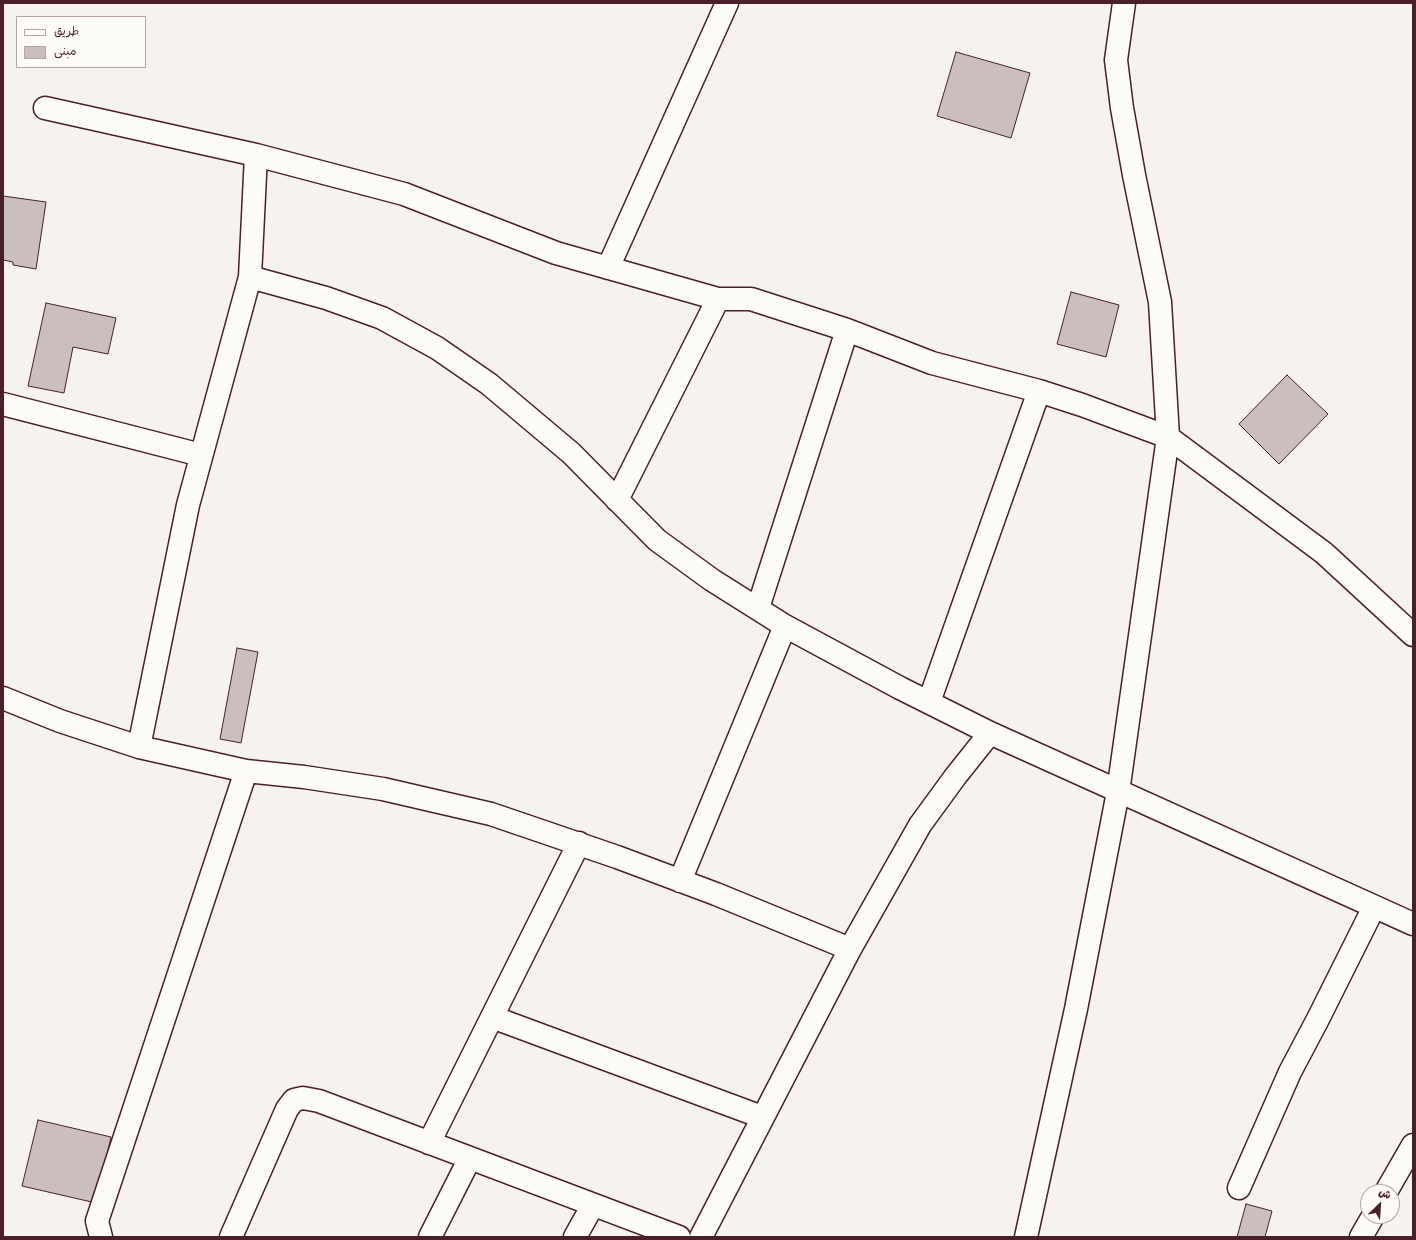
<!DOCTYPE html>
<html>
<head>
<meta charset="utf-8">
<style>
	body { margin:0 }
	#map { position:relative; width:1416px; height:1240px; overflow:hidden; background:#f6f3ef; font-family:Kalam,"Playpen Sans Arabic",sans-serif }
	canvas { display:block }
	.frame { position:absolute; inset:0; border:4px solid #4a1f2b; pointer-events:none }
	.legend { position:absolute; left:16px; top:16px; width:130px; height:52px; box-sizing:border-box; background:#fdfcf7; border:1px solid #b5a4a5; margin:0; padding:5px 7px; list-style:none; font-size:12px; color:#4a1f2b }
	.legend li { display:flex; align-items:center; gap:8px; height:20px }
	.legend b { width:20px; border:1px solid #b5a4a5 }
	.north { position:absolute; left:1360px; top:1184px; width:40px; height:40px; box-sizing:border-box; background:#fdfcf7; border:1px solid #b5a4a5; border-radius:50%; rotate:25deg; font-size:11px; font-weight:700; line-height:16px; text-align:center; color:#4a1f2b }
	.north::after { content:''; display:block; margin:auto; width:14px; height:18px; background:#4a1f2b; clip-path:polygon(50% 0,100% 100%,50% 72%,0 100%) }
</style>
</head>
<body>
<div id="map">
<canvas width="1416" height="1240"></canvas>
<div class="frame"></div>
<ul class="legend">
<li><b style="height:5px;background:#fdfcf7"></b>طريق</li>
<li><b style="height:11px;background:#cbbfbe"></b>مبنى</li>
</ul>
<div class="north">ش</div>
</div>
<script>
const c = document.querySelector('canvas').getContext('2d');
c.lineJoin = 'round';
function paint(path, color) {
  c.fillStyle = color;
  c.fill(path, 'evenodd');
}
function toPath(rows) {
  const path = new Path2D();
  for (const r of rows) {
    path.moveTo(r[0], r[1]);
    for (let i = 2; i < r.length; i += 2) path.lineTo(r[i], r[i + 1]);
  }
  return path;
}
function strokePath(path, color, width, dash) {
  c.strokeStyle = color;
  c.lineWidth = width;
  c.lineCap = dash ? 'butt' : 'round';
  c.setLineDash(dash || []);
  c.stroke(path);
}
const building = toPath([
	[956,52,1030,73,1011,138,937,116,956,52],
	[3,196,46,202,36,269,13,265,13,262,3,260,3,196],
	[1071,292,1119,305,1106,357,1057,344,1071,292],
	[46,303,116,318,108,354,73,347,64,393,28,386,46,303],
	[1287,375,1328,414,1279,464,1239,424,1287,375],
	[237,648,258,652,241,743,220,739,237,648],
	[38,1120,111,1137,96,1203,22,1186,38,1120],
	[1246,1204,1272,1211,1265,1237,1237,1237,1246,1204]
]);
const minor = toPath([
	[45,108,256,155,404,194,556,253,718,299,751,299,847,330,932,363,1039,391,1082,405,1168,437,1324,553,1413,635],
	[608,268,727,3],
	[250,277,326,298,382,318,437,348,489,384,571,453,657,540,712,580,785,626,900,688,990,733],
	[3,404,201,455],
	[617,500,718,299],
	[758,608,847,330],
	[3,698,60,721,139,747,246,771,304,777,383,789,491,814,617,857,716,894,850,949],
	[929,702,1039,391],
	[139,747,188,505,250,277,256,155],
	[680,881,785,626],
	[492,1017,762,1117],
	[429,1143,579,843],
	[1239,1188,1290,1072,1318,1019,1374,907],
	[1386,1192,1413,1145],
	[101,1237,97,1221,246,771],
	[231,1237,287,1109,294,1100,303,1098,319,1101,679,1237],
	[430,1237,470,1158],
	[575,1237,593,1205],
	[701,1237,850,949,920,825,955,777,990,733,1413,924],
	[1026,1237,1076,1009,1118,792,1168,437,1160,302,1134,175,1122,108,1116,60,1124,3],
	[1361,1237,1373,1216]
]);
paint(building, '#cbbfbe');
strokePath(building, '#4a1f2b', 1);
strokePath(minor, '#4a1f2b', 25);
strokePath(minor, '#fdfcf7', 22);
</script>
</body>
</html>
